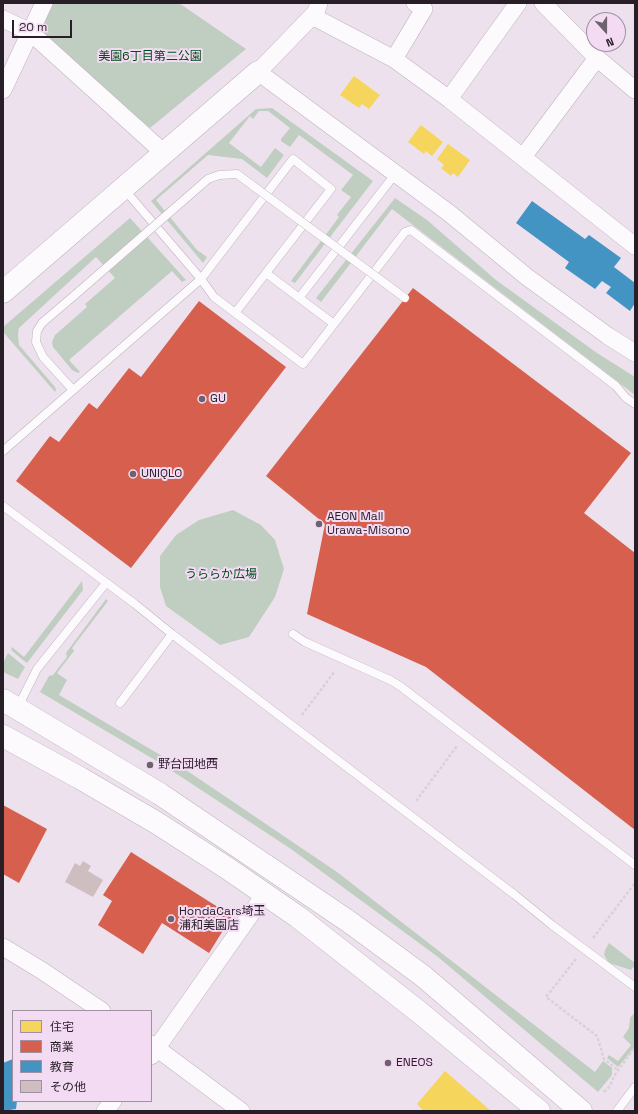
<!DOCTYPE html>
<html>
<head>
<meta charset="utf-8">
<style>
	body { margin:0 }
	#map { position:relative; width:638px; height:1114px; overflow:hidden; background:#eee1ee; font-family:"Space Grotesk","Noto Sans JP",sans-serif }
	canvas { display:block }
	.frame { position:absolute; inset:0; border:4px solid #271e27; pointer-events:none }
	.legend { position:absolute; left:12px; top:1010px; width:140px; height:92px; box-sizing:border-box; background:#f3dbf4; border:1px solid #a18fa2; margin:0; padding:5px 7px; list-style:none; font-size:12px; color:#271e27 }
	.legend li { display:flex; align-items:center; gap:8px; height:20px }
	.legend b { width:20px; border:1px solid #a18fa2 }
	.north { position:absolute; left:586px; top:12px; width:40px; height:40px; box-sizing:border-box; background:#f3dbf4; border:1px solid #a18fa2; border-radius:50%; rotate:159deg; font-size:11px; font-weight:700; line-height:16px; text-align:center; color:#271e27 }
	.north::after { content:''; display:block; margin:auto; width:14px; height:18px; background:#6d626d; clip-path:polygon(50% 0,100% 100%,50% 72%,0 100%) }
	.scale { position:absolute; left:12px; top:20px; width:60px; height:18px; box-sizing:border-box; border:2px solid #271e27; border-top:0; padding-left:5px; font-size:12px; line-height:14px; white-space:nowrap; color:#271e27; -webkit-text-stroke:3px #f3dbf4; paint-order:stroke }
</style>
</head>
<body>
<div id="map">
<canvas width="638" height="1114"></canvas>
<div class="frame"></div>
<ul class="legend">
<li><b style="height:11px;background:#f6d55c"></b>住宅</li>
<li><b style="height:11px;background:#d6604d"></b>商業</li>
<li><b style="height:11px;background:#4393c3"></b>教育</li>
<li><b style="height:11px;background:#cfbebf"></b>その他</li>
</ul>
<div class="north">N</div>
<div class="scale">20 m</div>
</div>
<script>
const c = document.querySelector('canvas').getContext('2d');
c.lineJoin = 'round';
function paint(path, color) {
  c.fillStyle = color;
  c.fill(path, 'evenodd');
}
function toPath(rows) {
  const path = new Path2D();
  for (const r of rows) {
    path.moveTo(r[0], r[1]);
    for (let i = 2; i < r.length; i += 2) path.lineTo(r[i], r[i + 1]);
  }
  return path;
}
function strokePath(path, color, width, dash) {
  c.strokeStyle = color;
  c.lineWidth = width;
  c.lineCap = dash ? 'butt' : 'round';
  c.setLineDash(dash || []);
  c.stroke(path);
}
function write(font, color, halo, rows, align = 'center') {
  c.font = font + ' "Space Grotesk","Noto Sans JP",sans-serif';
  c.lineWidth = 4;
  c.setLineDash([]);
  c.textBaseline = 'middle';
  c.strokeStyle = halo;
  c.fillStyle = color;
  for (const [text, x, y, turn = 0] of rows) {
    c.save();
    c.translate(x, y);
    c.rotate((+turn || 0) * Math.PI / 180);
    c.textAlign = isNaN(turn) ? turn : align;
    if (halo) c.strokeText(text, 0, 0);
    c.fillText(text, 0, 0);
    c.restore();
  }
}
const green = toPath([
	[53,3,179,3,246,49,150,128,38,31],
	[272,108,373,181,295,283,291,281,339,217,337,215,351,197,341,190,353,175,299,135,290,147,281,141,281,139,290,128,268,111,259,111,253,119,250,116,229,143,261,167,275,148,284,155,267,178,242,159,208,155,156,200,197,250,207,257,203,263,151,201,256,109],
	[395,198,427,220,496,280,597,353,635,377,635,395,392,209,321,302,316,298],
	[130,218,186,280,182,282,172,271,69,360,80,372,78,373,72,370,53,347,52,342,55,335,87,307,85,304,115,278,96,257,19,328,18,334,19,345,55,387,56,390,55,392,4,333,3,334,3,327],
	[233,510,261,525,275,540,284,569,275,597,249,637,220,645,166,606,160,587,160,556,176,535,199,520],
	[82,581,83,590,27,663,24,661,11,650,12,647,24,657],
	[106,599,108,601,72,648,74,651,57,673,67,680,59,695,189,772,337,872,595,1072,603,1061,612,1068,612,1075,598,1092,438,957,291,849,160,763,40,692,49,676,53,675,67,657,66,653],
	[8,653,25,667,18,679,3,672,3,663],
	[609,943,635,963,635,969,633,967,631,970,609,963,604,955,605,950],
	[635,1012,634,1048,618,1067,607,1058,609,1055,618,1061,631,1045,623,1037,629,1028,630,1018]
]);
const homes = toPath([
	[354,76,380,95,369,109,362,104,359,108,340,95],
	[421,125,443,142,432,156,426,151,424,154,408,142],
	[448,144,470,160,458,177,453,173,451,176,441,168,444,165,437,159],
	[445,1071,491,1111,424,1111,417,1104]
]);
const shops = toPath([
	[413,288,631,453,584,513,635,553,635,830,426,667,307,614,325,524,266,476],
	[199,301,286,367,131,568,16,481,50,436,59,442,89,403,97,409,129,368,141,377],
	[3,805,47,829,19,883,3,874],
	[131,852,232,916,209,953,162,923,143,954,98,925,112,901,103,895]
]);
const schools = toPath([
	[532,201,585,239,589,235,621,258,614,267,635,283,635,303,630,311,606,293,611,287,602,281,595,289,565,268,569,262,516,223],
	[13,1059,13,1101,17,1101,16,1109,3,1111,3,1063]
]);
const building = toPath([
	[83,861,91,866,88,871,103,880,93,897,65,882,75,863,80,866]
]);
const path = toPath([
	[302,715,335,671],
	[416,801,457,746],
	[593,938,635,883],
	[576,959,546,997,597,1036,604,1059,618,1070],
	[604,1092,610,1086,614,1076,635,1047]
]);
const lane = toPath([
	[124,189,201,279,214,297,303,364,405,232,411,230,616,386,626,398,635,404],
	[266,273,334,324],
	[299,298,396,173],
	[73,390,43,357,36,342,37,331,42,323,76,294],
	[3,451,201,279,293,159,331,189,235,313],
	[3,506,135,604,172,634,515,895,552,925,635,987],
	[293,634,305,642,390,680,400,686,635,865],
	[120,703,172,634],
	[18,707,37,669,106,583],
	[617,1111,635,1087]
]);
const street = toPath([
	[319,3,316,12,258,72,449,213,527,277,608,336,635,353],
	[543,3,597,58,635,90],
	[312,16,394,59,449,99,635,246],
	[3,19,30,32,164,153],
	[394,59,424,9,415,3],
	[3,90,44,3],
	[449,99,518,3],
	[523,157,597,58],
	[3,947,41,970,102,1011],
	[151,1044,241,1111],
	[151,1056,265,894],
	[105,1111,113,1101]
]);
const secondary = toPath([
	[3,292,258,72],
	[3,700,160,794,348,921,423,976,581,1111],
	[3,736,80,778,157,823,227,868,298,917,419,1012,539,1111]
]);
const laneBridge = toPath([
	[76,294,208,179,219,175,237,174,405,298]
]);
const markers = [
	[202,399,4,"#6d626d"],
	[133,474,4,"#6d626d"],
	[319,524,4,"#6d626d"],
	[150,765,4,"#6d626d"],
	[171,919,4,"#6d626d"],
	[388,1063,4,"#6d626d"]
];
const parkNames = [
	["美園6丁目第二公園",150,57],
	["うららか広場",221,575]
];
const poiNames = [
	["GU",210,399],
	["UNIQLO",141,474],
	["AEON Mall",327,517],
	["Urawa-Misono",327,531],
	["野台団地西",158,765],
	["HondaCars埼玉",179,912],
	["浦和美園店",179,926],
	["ENEOS",396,1063]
];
paint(green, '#c0cec2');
paint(homes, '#f6d55c');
paint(shops, '#d6604d');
paint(schools, '#4393c3');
paint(building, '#cfbebf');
strokePath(lane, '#beb4bf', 9);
strokePath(street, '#beb4bf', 18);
strokePath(secondary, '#beb4bf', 23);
strokePath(path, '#d6d2d6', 2.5, [3, 2]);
strokePath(lane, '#fcfafc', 8);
strokePath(street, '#fcfafc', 17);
strokePath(secondary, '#fcfafc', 22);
strokePath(laneBridge, '#beb4bf', 9, []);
strokePath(laneBridge, '#fcfafc', 8);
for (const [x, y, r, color] of markers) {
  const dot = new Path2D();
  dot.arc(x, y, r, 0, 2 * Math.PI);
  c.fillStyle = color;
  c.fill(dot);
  strokePath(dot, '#f3dbf4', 1.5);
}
write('12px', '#004c18', '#f3dbf4', parkNames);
write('12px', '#271e27', '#f3dbf4', poiNames, 'left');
</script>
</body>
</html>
